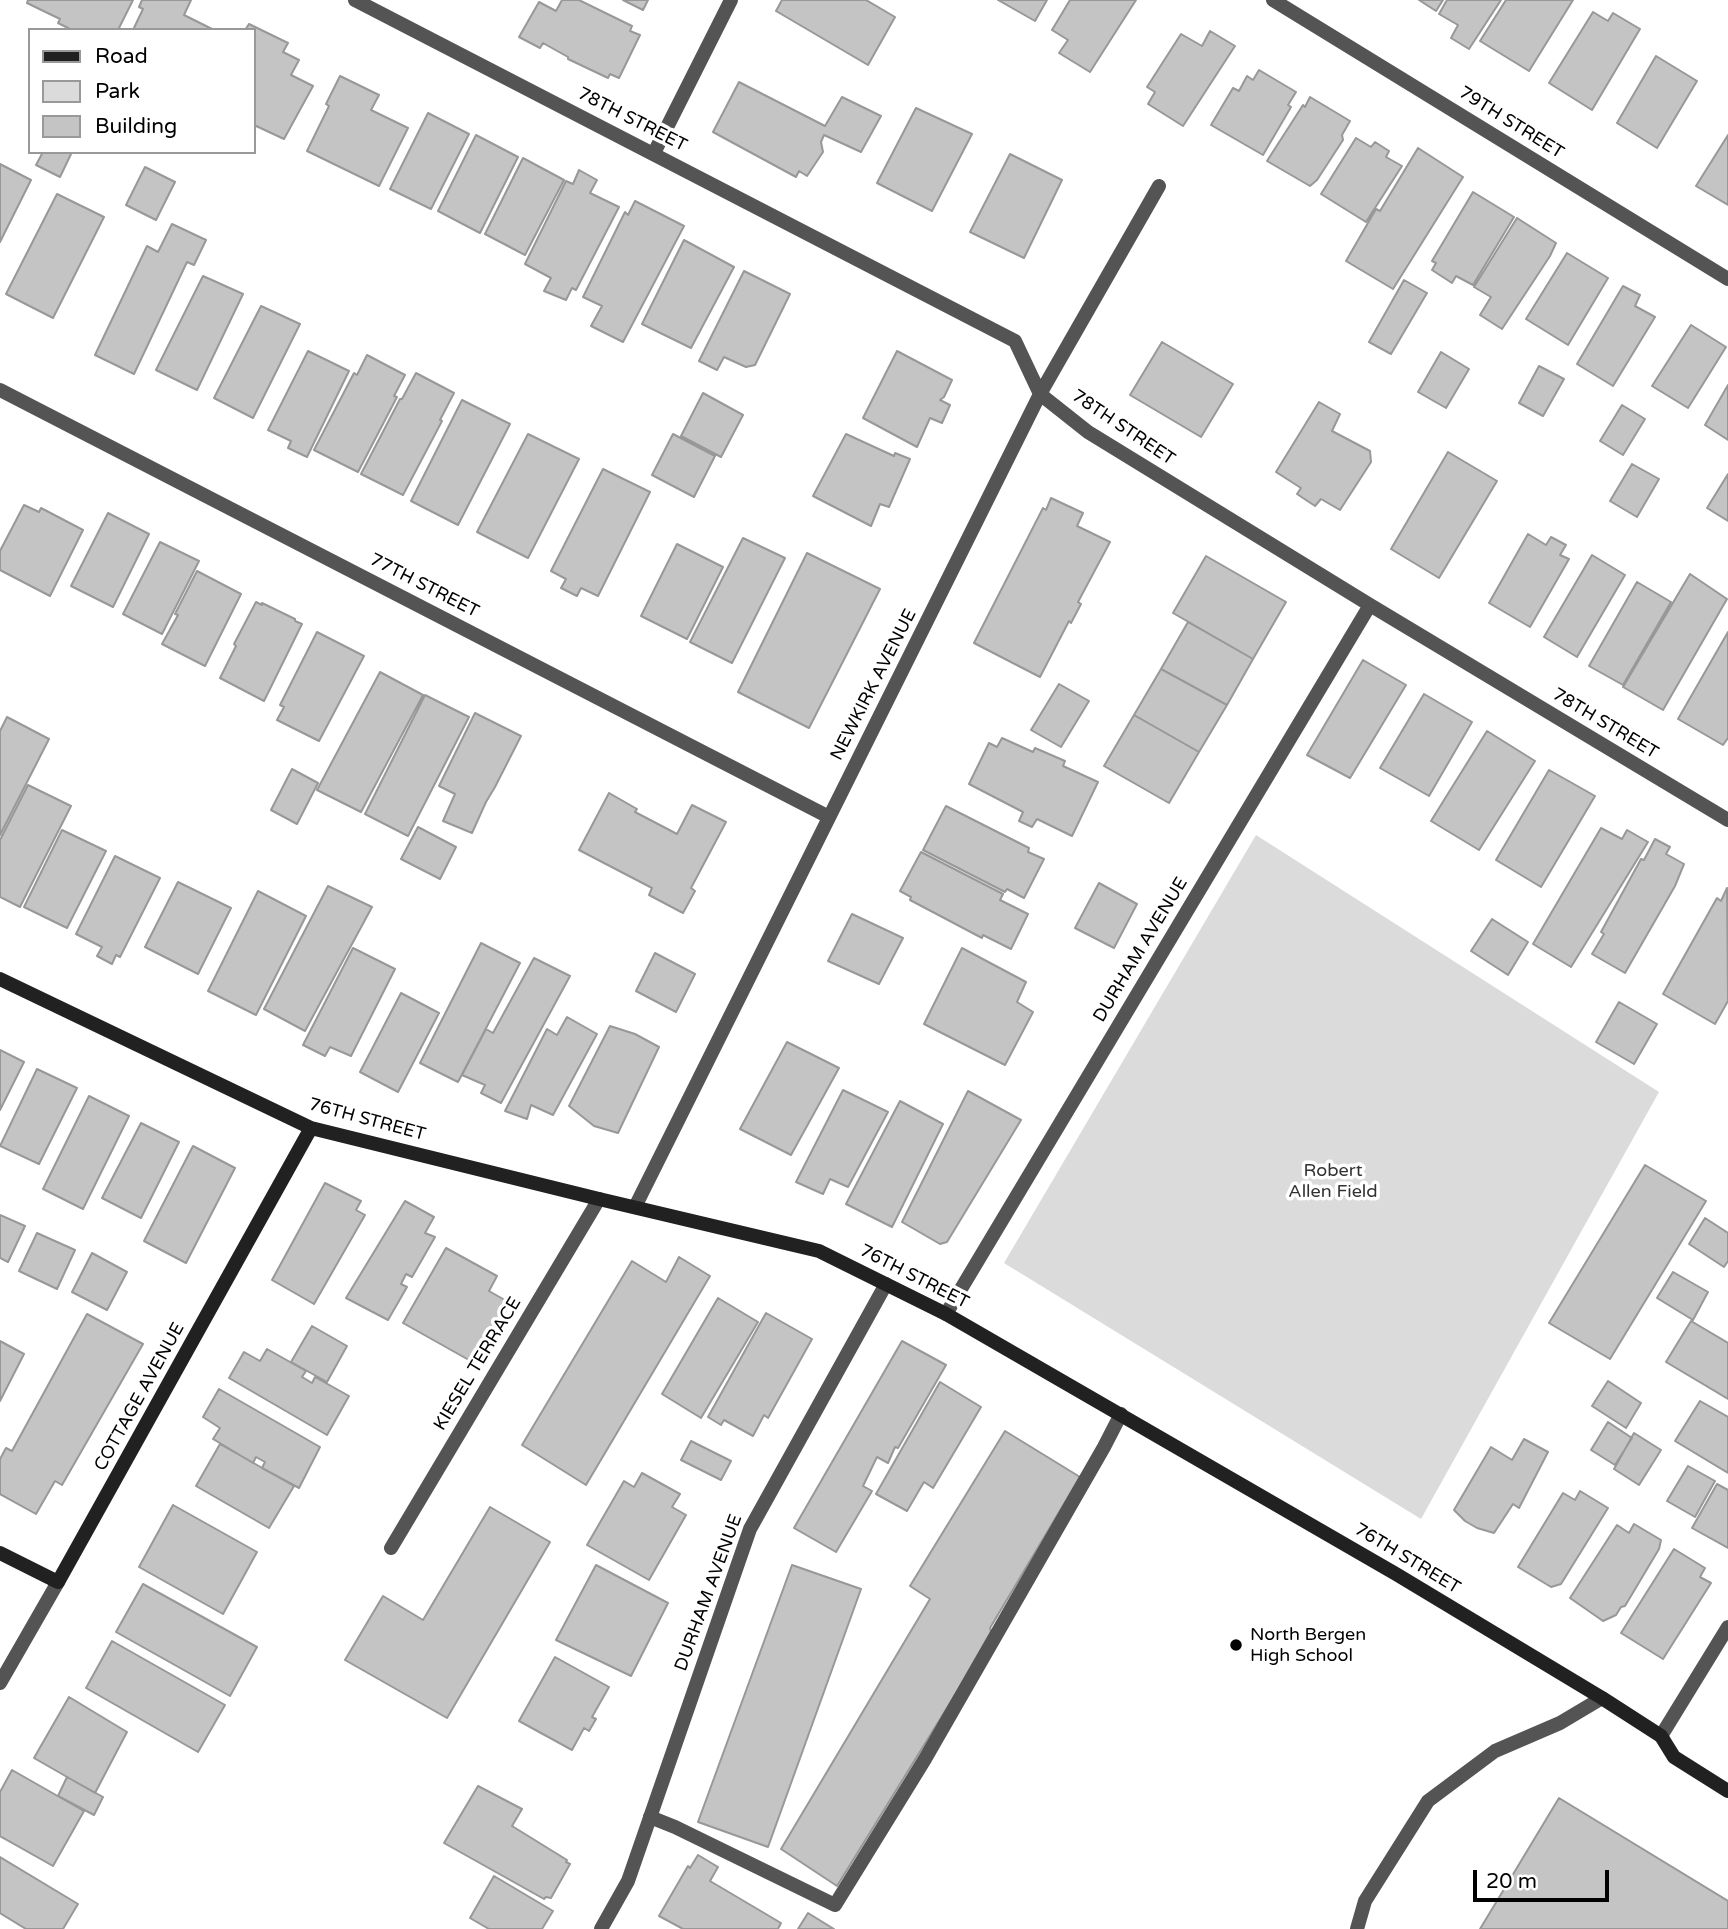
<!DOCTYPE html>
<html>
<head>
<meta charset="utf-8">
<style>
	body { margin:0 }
	#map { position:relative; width:1728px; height:1929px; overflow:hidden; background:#fff; font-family:"Varela Round",sans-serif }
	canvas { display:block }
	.legend { position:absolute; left:28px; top:28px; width:228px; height:126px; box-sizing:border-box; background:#fff; border:2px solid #999; margin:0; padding:9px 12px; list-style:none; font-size:21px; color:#000 }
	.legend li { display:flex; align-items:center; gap:14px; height:35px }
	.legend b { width:35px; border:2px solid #999 }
	.scale { position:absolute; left:1473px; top:1870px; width:136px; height:32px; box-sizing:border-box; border:4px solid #000; border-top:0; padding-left:9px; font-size:21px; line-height:24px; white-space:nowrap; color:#000; -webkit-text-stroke:5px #fff; paint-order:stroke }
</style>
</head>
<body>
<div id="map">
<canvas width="1728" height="1929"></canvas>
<ul class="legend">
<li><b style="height:9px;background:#212121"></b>Road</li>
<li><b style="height:19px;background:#dbdbdb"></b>Park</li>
<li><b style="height:19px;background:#c4c4c4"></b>Building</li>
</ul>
<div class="scale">20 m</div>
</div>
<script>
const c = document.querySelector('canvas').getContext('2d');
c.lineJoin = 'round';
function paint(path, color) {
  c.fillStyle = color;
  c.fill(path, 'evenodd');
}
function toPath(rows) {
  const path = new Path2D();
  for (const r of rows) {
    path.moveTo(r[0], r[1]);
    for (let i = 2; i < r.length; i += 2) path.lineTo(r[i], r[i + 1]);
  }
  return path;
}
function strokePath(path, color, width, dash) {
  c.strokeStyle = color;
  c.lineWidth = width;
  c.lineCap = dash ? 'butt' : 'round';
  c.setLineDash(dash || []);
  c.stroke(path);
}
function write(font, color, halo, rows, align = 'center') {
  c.font = font + ' "Varela Round",sans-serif';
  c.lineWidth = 7;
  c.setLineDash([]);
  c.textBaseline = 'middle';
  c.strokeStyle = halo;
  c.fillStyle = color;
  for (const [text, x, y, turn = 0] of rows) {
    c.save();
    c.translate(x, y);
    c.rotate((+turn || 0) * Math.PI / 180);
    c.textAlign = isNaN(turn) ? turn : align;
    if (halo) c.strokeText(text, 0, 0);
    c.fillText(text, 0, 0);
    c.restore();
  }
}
const green = toPath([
	[1256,835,1659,1092,1421,1519,1004,1263]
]);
const building = toPath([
	[28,0,133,0,118,30,72,30,58,23,60,19,27,3,28,0],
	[142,0,191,0,184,15,214,30,133,30,143,9,139,7,142,0],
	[562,0,579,0,632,26,630,31,640,35,619,78,610,74,608,78,568,59,568,57,543,43,540,48,519,37,539,2,556,11,562,0],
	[623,0,648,0,643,10,623,0],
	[782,0,866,0,895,17,868,65,776,11,782,0],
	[998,0,1047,0,1035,21,998,0],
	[1070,0,1136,0,1090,72,1059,53,1068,40,1052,30,1070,0],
	[1419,0,1443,0,1436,11,1419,0],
	[1447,0,1501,0,1469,49,1451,38,1458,25,1439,14,1447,0],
	[1506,0,1573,0,1529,71,1480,41,1506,0],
	[1593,12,1608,21,1613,13,1640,29,1592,110,1549,83,1593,12],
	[249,24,288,43,283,52,299,60,291,75,313,86,284,139,254,125,254,30,245,30,249,24],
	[1210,31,1235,46,1183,126,1148,104,1155,92,1147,87,1181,34,1202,46,1210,31],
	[1656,56,1697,81,1657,148,1617,123,1656,56],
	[1259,70,1296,92,1288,105,1291,107,1263,155,1211,125,1233,88,1239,91,1247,76,1253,80,1259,70],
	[340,76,379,95,371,110,408,128,379,186,307,151,329,106,326,104,340,76],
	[739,82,825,126,842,97,881,116,861,152,824,135,821,142,823,152,807,176,799,171,796,177,713,132,739,82],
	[1310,97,1350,121,1342,135,1343,140,1317,180,1310,186,1267,161,1303,105,1305,107,1310,97],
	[916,108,972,134,932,211,877,183,916,108],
	[428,113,469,134,431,209,390,189,428,113],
	[476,135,518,157,480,233,438,211,476,135],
	[1728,135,1728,205,1696,186,1728,135],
	[1356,138,1371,147,1375,142,1389,151,1386,157,1402,166,1366,222,1321,194,1356,138],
	[1418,148,1463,177,1393,289,1346,261,1376,209,1380,211,1418,148],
	[43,152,72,152,60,177,36,165,43,152],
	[1010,154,1062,180,1024,258,970,232,1010,154],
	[523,158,564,180,525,255,485,234,523,158],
	[0,164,31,180,0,242,0,164],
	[145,167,175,182,156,220,126,205,145,167],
	[579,170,597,180,590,193,619,207,576,290,572,288,566,300,544,291,551,278,525,264,566,181,573,184,579,170],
	[1473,192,1514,217,1473,285,1456,276,1452,283,1432,270,1436,263,1432,261,1473,192],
	[57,194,104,217,53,318,6,294,57,194],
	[635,201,684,226,623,342,591,326,602,306,583,297,625,212,628,215,635,201],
	[1517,218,1556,243,1550,256,1502,329,1480,315,1491,297,1474,287,1517,218],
	[172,224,206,240,194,265,187,262,134,374,95,355,147,246,158,252,172,224],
	[684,240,734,267,691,348,642,324,684,240],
	[1567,253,1608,278,1568,345,1526,319,1567,253],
	[744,271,790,294,755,365,746,367,724,357,717,370,699,361,744,271],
	[203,276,243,294,197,390,156,370,203,276],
	[1404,280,1427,293,1391,354,1369,342,1404,280],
	[1623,286,1640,295,1635,306,1655,317,1613,386,1577,364,1623,286],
	[261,306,300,324,253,418,214,398,261,306],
	[1691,325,1726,347,1688,408,1652,386,1691,325],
	[1162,342,1233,384,1201,437,1130,395,1162,342],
	[308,351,349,371,307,457,288,448,291,441,268,430,308,351],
	[897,351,952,380,944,397,940,400,950,405,942,423,930,418,917,447,863,418,897,351],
	[1441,352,1469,369,1446,408,1418,392,1441,352],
	[367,355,405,375,394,396,397,397,358,472,314,450,354,373,357,375,367,355],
	[1539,366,1564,379,1543,416,1519,403,1539,366],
	[416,373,454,393,440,420,442,421,403,495,361,474,400,399,402,399,416,373],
	[1728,385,1728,440,1705,425,1728,385],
	[703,393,743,415,721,457,681,436,703,393],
	[462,400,510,424,458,525,411,501,462,400],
	[1319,402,1340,414,1332,431,1370,451,1371,462,1340,510,1321,499,1315,506,1297,494,1301,488,1276,472,1319,402],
	[1622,405,1645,419,1623,455,1600,441,1622,405],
	[528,434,579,459,528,558,477,532,528,434],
	[673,434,715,456,694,497,652,475,673,434],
	[846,434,894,456,895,453,910,459,889,507,880,504,871,526,813,496,846,434],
	[1448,452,1497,481,1439,578,1391,549,1448,452],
	[1632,464,1659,479,1637,517,1610,501,1632,464],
	[603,469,650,492,598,596,581,588,577,596,561,588,566,579,551,571,603,469],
	[1728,474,1728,521,1707,508,1728,474],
	[1051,498,1083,513,1077,526,1110,542,1078,602,1081,604,1071,623,1069,621,1040,677,974,643,1043,508,1046,510,1051,498],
	[24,505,39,512,41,508,83,530,50,596,0,570,0,551,24,505],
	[108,513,149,534,113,607,71,586,108,513],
	[1528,534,1546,545,1551,537,1566,545,1560,555,1569,559,1530,627,1489,603,1528,534],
	[743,538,785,558,732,663,690,642,743,538],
	[160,542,199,561,162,634,123,614,160,542],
	[677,544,723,567,687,639,641,616,677,544],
	[807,553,880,589,809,728,738,692,807,553],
	[1592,555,1625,575,1577,657,1544,637,1592,555],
	[1206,556,1286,602,1253,659,1173,613,1206,556],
	[197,571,241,594,205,666,162,644,178,615,175,614,197,571],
	[1690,574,1727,599,1663,710,1623,687,1690,574],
	[1637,582,1671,602,1623,685,1589,666,1637,582],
	[256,602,262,605,262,603,295,619,295,621,302,624,264,701,220,678,236,646,234,644,256,602],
	[1188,622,1253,659,1227,705,1161,669,1188,622],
	[317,632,364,656,319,741,277,720,284,707,280,705,317,632],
	[1728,632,1728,738,1723,745,1678,719,1728,632],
	[1363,660,1406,685,1350,778,1307,755,1363,660],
	[1161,669,1227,705,1199,752,1134,715,1161,669],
	[380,672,423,695,361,812,317,790,380,672],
	[1059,684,1089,701,1061,747,1031,730,1059,684],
	[1424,694,1472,722,1429,796,1380,768,1424,694],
	[425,695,469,717,408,836,365,814,425,695],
	[475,713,521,736,495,787,486,802,472,833,443,821,455,794,439,786,475,713],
	[1134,715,1199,752,1169,803,1104,766,1134,715],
	[7,717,49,739,0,835,0,731,7,717],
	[1487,731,1535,761,1479,850,1431,821,1487,731],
	[1002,738,1033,752,1035,748,1065,761,1063,766,1098,782,1072,836,1037,819,1032,827,1019,821,1023,812,969,784,989,743,997,747,1002,738],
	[292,769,318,783,297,824,271,810,292,769],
	[1549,770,1595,796,1541,887,1496,860,1549,770],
	[28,785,71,806,20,907,0,897,0,840,28,785],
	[609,793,637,809,635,812,677,834,692,805,726,822,691,888,695,891,683,913,649,895,652,888,579,850,609,793],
	[946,806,1029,848,1028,852,1044,859,1024,898,1007,889,1005,892,923,850,946,806],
	[418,827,456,847,440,879,401,859,418,827],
	[1601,828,1622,839,1627,830,1648,842,1571,967,1533,944,1601,828],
	[62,830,106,851,67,928,24,907,62,830],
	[1655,839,1670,847,1666,854,1684,864,1675,886,1625,973,1592,954,1604,934,1601,932,1641,859,1644,860,1655,839],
	[921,852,1003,894,1000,900,1028,914,1011,949,983,935,982,938,910,900,911,897,900,891,921,852],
	[115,856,160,878,120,957,116,955,112,964,97,956,102,947,76,934,115,856],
	[178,882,231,908,198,974,145,947,178,882],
	[1099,883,1137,904,1114,948,1075,928,1099,883],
	[328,886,372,907,305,1031,264,1009,328,886],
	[1727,888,1728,1001,1715,1024,1663,994,1717,898,1721,901,1727,888],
	[258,891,306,916,256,1015,208,991,258,891],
	[852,914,903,938,879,984,828,961,852,914],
	[1492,919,1528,942,1508,975,1471,951,1492,919],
	[481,943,520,963,458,1082,420,1063,481,943],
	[353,948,395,969,351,1056,330,1047,325,1056,303,1045,353,948],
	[962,948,1026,982,1017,1002,1033,1012,1005,1065,924,1024,962,948],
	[655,953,695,974,676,1012,636,991,655,953],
	[534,958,570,976,501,1103,481,1093,485,1085,462,1075,486,1029,493,1033,534,958],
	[401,993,439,1013,398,1092,360,1072,401,993],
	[1619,1002,1657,1024,1634,1064,1596,1042,1619,1002],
	[567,1017,597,1034,553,1115,531,1105,527,1119,505,1111,547,1029,557,1035,567,1017],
	[610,1026,635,1034,659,1047,618,1133,594,1126,569,1106,610,1026],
	[787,1042,839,1068,791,1155,740,1129,787,1042],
	[0,1050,24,1062,0,1110,0,1050],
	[37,1069,77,1088,39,1164,0,1146,37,1069],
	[843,1090,888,1112,848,1187,830,1179,823,1194,796,1182,843,1090],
	[968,1091,1021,1120,947,1242,940,1244,902,1222,968,1091],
	[89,1096,129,1116,83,1209,43,1189,89,1096],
	[900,1101,943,1124,892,1227,846,1204,900,1101],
	[141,1123,179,1142,141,1218,102,1198,141,1123],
	[193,1146,235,1168,186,1263,144,1241,193,1146],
	[1645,1165,1706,1201,1610,1359,1549,1323,1645,1165],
	[325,1183,361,1201,356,1210,365,1215,314,1304,272,1280,325,1183],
	[405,1201,434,1217,425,1233,435,1237,412,1277,406,1274,401,1284,407,1287,388,1320,346,1298,405,1201],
	[0,1215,25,1226,8,1262,0,1258,0,1215],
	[1705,1218,1728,1233,1728,1261,1724,1267,1689,1244,1705,1218],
	[37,1233,75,1250,57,1289,19,1271,37,1233],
	[446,1248,497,1276,489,1291,510,1303,476,1364,403,1323,446,1248],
	[92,1253,127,1272,107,1310,72,1292,92,1253],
	[679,1257,710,1276,586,1485,522,1445,632,1261,666,1282,679,1257],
	[1673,1272,1708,1292,1693,1320,1657,1298,1673,1272],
	[718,1298,758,1322,701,1418,662,1394,718,1298],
	[766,1313,812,1339,768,1418,764,1415,753,1436,724,1420,721,1425,708,1417,766,1313],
	[87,1314,143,1344,62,1485,55,1481,36,1514,0,1494,0,1459,6,1448,12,1451,87,1314],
	[1691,1321,1728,1343,1728,1399,1666,1362,1691,1321],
	[312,1326,347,1346,327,1382,291,1362,312,1326],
	[0,1341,24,1354,0,1401,0,1341],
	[902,1341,946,1365,898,1448,895,1447,888,1463,877,1457,863,1486,872,1491,836,1552,794,1528,902,1341],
	[267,1349,306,1371,302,1377,312,1383,315,1377,349,1396,327,1435,229,1378,244,1352,260,1361,267,1349],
	[1608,1381,1641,1403,1626,1428,1592,1406,1608,1381],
	[940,1382,981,1407,933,1488,924,1482,907,1511,876,1494,940,1382],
	[219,1389,320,1447,299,1488,262,1468,265,1462,256,1457,253,1463,213,1439,220,1428,203,1417,219,1389],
	[1700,1401,1728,1417,1728,1473,1675,1441,1700,1401],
	[1608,1422,1632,1438,1615,1465,1591,1450,1608,1422],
	[1005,1431,1080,1477,990,1628,992,1635,837,1886,781,1849,930,1599,910,1586,1005,1431],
	[1634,1433,1661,1450,1639,1485,1614,1469,1634,1433],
	[1524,1439,1548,1452,1519,1508,1513,1504,1494,1533,1477,1528,1465,1521,1454,1510,1491,1447,1512,1460,1524,1439],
	[691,1441,731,1461,721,1480,681,1460,691,1441],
	[220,1444,294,1486,269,1528,196,1486,220,1444],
	[1688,1466,1715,1481,1695,1517,1667,1501,1688,1466],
	[642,1473,680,1494,672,1507,686,1515,649,1580,587,1545,624,1481,634,1487,642,1473],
	[1717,1484,1728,1490,1728,1548,1692,1528,1717,1484],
	[1580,1491,1608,1508,1561,1584,1551,1587,1518,1567,1563,1493,1575,1500,1580,1491],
	[173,1505,257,1552,223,1614,139,1567,173,1505],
	[490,1507,550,1542,447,1718,345,1660,383,1596,423,1620,490,1507],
	[1634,1524,1661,1540,1659,1549,1625,1606,1621,1607,1616,1615,1603,1621,1570,1598,1617,1525,1629,1533,1634,1524],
	[1674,1549,1705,1568,1700,1577,1711,1583,1663,1659,1621,1633,1674,1549],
	[596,1565,668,1603,631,1676,556,1640,596,1565],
	[792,1565,861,1589,768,1847,698,1822,792,1565],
	[143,1584,257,1647,230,1696,116,1632,143,1584],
	[112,1641,225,1705,198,1752,86,1688,112,1641],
	[555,1657,609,1687,592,1717,596,1719,589,1731,584,1728,572,1750,519,1721,555,1657],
	[69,1697,127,1732,95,1793,34,1758,69,1697],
	[12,1770,84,1811,53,1866,0,1836,0,1792,12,1770],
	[67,1777,103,1797,94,1815,58,1796,67,1777],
	[478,1786,522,1809,512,1826,567,1860,566,1862,570,1864,551,1898,546,1897,544,1899,444,1843,478,1786],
	[1559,1798,1728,1901,1728,1929,1480,1929,1559,1798],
	[698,1855,718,1867,710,1881,781,1923,778,1929,683,1929,659,1916,688,1866,690,1868,698,1855],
	[0,1857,78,1904,63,1929,26,1929,0,1913,0,1857],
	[494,1876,553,1911,542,1929,489,1929,470,1918,494,1876],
	[808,1913,834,1929,798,1929,808,1913]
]);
const lane = toPath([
	[650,1817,675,1827,835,1905,925,1759,1104,1447,1121,1414],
	[1357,1929,1365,1901,1428,1801,1495,1751,1560,1723,1602,1698]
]);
const street = toPath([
	[355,0,1015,341,1040,394,1088,432,1370,605,1728,820],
	[1273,0,1728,279],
	[654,153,731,0],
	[0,390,829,817],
	[635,1207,1040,394,1159,186],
	[946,1314,1370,605],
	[391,1548,599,1199],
	[0,1683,58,1582],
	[1661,1736,1728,1627],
	[601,1929,628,1881,750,1529,886,1284]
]);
const secondary = toPath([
	[0,979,311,1128,599,1199,819,1251,946,1314,1396,1574,1602,1698,1661,1736,1674,1757,1728,1791],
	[0,1553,58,1582,311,1128]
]);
const markers = [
	[1236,1645,7,"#000"]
];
const streetNames = [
	["78TH STREET",632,120,27],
	["79TH STREET",1511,123,32],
	["78TH STREET",1123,428,34],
	["77TH STREET",424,586,27],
	["NEWKIRK AVENUE",874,685,-63],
	["78TH STREET",1605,724,31],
	["DURHAM AVENUE",1141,950,-59],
	["76TH STREET",367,1120,15],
	["76TH STREET",914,1277,27],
	["KIESEL TERRACE",478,1364,-59],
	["COTTAGE AVENUE",140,1397,-61],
	["76TH STREET",1407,1559,31],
	["DURHAM AVENUE",709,1593,-70]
];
const parkNames = [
	["Robert",1333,1171],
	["Allen Field",1333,1192]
];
const poiNames = [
	["North Bergen",1250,1635],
	["High School",1250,1656]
];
paint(green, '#dbdbdb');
paint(building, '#c4c4c4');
strokePath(building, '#989898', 2);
strokePath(lane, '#545454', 14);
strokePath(street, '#545454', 14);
strokePath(secondary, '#212121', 14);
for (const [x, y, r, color] of markers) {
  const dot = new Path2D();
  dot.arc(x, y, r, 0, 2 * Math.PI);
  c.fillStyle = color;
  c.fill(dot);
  strokePath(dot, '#fff', 2.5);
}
write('18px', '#000', '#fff', streetNames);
write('18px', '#323232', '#fff', parkNames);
write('18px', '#000', '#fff', poiNames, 'left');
</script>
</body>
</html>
